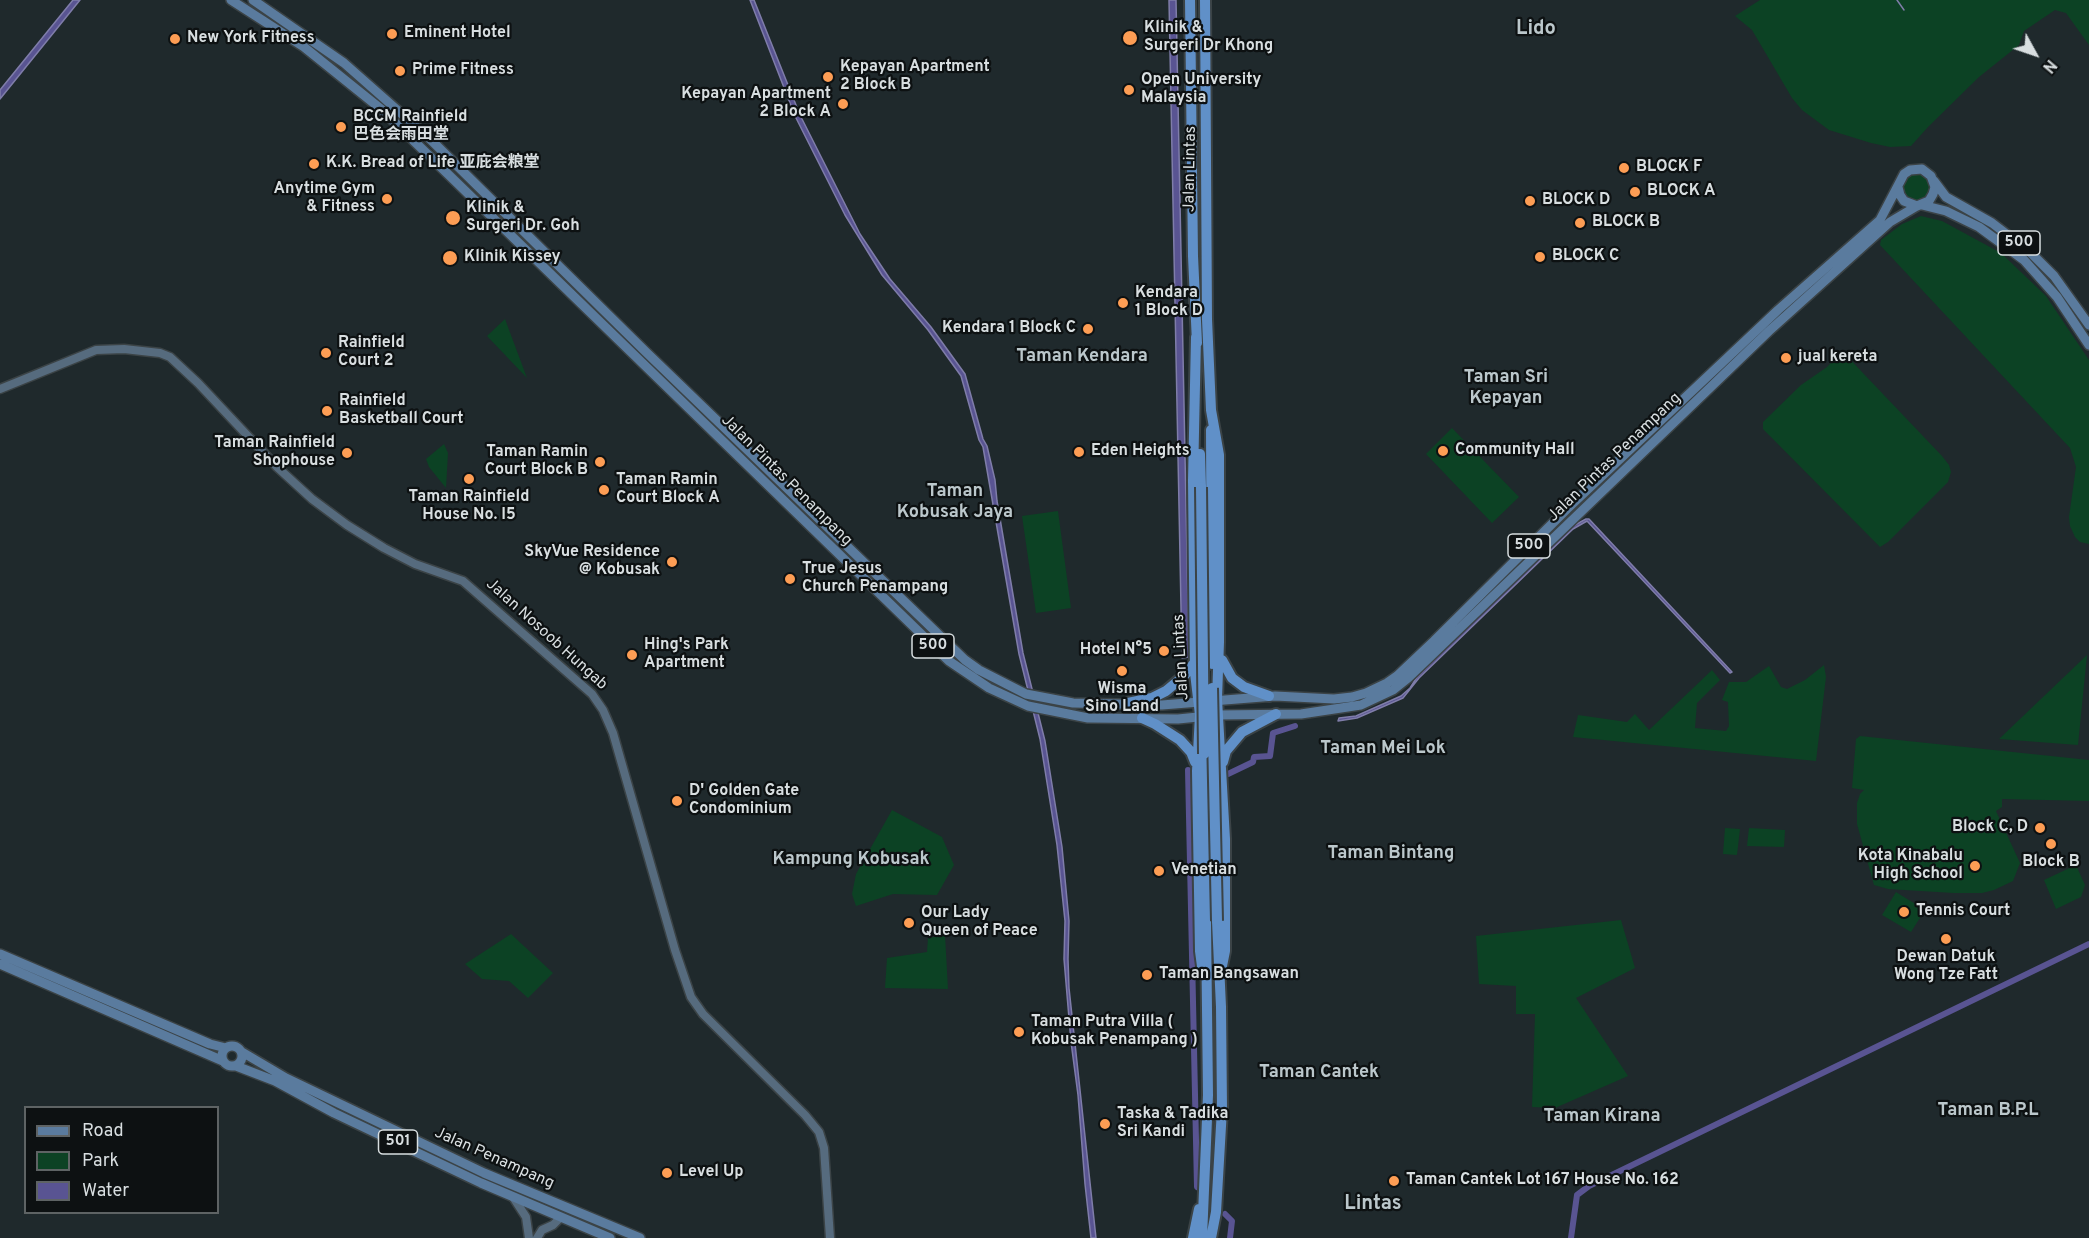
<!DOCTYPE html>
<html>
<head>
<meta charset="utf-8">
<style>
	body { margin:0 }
	#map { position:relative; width:2089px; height:1238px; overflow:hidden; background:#1f292c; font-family:Overpass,sans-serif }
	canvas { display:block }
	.legend { position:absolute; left:24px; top:1106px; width:195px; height:108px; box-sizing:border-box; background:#0d1112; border:2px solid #5e6364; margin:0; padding:8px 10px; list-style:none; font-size:18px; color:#d8dee0 }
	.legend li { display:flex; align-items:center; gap:12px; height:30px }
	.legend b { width:30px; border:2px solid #5e6364 }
	.north { position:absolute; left:2005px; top:24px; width:60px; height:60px; -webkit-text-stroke:4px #0d1112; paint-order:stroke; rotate:130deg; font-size:16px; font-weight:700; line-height:24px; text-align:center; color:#d8dee0 }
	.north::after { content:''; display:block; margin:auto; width:21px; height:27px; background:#d8dee0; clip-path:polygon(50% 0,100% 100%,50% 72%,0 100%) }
</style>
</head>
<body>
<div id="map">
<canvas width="2089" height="1238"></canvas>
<ul class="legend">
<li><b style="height:8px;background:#5a7b9e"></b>Road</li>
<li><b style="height:16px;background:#0c4224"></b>Park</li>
<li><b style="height:16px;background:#595492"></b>Water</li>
</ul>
<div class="north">N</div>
</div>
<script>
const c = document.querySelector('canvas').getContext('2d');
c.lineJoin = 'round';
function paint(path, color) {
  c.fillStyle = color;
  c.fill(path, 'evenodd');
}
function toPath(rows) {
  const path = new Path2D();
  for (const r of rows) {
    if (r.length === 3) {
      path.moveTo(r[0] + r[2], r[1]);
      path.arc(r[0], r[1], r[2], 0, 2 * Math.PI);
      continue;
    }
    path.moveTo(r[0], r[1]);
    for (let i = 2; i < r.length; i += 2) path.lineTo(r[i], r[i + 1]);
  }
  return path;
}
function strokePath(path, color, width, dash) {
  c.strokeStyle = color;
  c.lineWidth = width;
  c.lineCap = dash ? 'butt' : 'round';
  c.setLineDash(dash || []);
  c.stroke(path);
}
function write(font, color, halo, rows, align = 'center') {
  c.font = font + ' Overpass,"Noto Sans SC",sans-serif';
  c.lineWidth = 4.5;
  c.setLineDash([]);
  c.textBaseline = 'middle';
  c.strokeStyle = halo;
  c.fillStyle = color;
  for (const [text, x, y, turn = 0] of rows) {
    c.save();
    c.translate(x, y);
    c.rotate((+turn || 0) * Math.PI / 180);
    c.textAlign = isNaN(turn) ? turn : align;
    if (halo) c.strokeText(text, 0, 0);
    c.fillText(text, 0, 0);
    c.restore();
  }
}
const green = toPath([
	[1760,0,2089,0,2089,45,2066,13,2055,10,2024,31,2019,45,1979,77,1928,127,1911,146,1890,147,1871,143,1829,130,1802,110,1792,98,1752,30,1735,16],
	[1916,188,14],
	[1921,216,1942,221,2001,253,2046,296,2089,360,2089,544,2080,542,2075,537,2070,526,2069,517,2076,467,2070,448,1880,245,1881,240,1902,224],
	[505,319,527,378,487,336],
	[1842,351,1942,456,1949,465,1951,472,1948,482,1888,542,1880,547,1763,429,1763,422,1801,385,1827,367],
	[1452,428,1519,497,1492,523,1426,454],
	[444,444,448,453,446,488,429,467,426,459],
	[1058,511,1071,608,1036,613,1022,516],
	[2087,655,2078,745,1999,739],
	[1824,665,1826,677,1816,761,1573,737,1578,715,1627,722,1635,714,1649,730,1712,670,1720,680,1697,703,1695,728,1726,731,1729,726,1728,702,1722,700,1729,682,1746,682,1769,666,1781,687,1787,689,1805,680],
	[1860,736,2089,760,2089,801,2002,799,2002,807,1996,811,2020,863,2013,881,1994,890,1982,893,1954,893,1888,889,1874,885,1857,824,1857,803,1860,794,1864,790,1852,788,1856,739],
	[892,810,942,837,954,865,937,895,893,894,856,906,852,894,856,874],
	[1725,828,1740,829,1737,855,1723,854],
	[1749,828,1785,830,1784,847,1747,846],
	[2076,865,2085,885,2081,897,2056,909,2044,880],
	[1896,892,1925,910,1911,932,1882,915],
	[1621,920,1635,968,1576,998,1628,1076,1555,1108,1532,1107,1535,1014,1516,1014,1516,986,1479,984,1476,936],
	[511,934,553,973,528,998,509,981,482,979,465,964],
	[945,935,948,989,885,988,887,958,927,952,928,938]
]);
const water = toPath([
	[73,0,80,0,0,99,0,90,73,0],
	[750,0,754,0,800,115,860,234,890,279,931,327,965,374,983,439,987,446,995,480,997,501,1023,653,1045,741,1062,847,1069,921,1068,959,1069,988,1096,1238,1091,1238,1085,1184,1078,1095,1071,1042,1064,959,1065,921,1057,845,1040,739,1019,654,983,447,979,440,961,376,928,330,882,275,845,215,795,116,750,0],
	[1169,0,1176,0,1189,657,1182,658,1169,0],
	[1586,519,1589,519,1732,672,1730,673,1587,521,1573,529,1419,678,1403,698,1357,718,1338,721,1339,718,1356,716,1401,696,1410,688,1417,677,1471,624,1571,527,1586,519]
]);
const stream = toPath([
	[1897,0,1904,10]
]);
const canal = toPath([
	[1188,770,1197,1187,1199,1188],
	[1228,774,1253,762,1254,757,1270,756,1273,733,1295,726],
	[1225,1214,1232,1221,1230,1238],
	[1571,1238,1577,1195,1589,1186,2089,944]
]);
const secondary = toPath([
	[0,389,96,350,124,349,160,353,170,357,198,383,277,467,312,499,347,525,384,548,415,564,463,581,592,694,603,710,613,733,675,950,691,997,703,1014,805,1115,819,1132,824,1148,830,1238],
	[513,1197,526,1217,529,1238],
	[537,1238,542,1230,553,1225,560,1218]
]);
const primary = toPath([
	[231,0,304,47,381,109,949,661,989,688,1028,706,1088,718,1178,719,1218,715,1301,714,1361,705,1393,690,1408,678,1769,331,1890,222,1917,206],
	[253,0,344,63,429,138,646,352,965,660,979,670,1026,694,1073,703,1162,705,1275,696,1334,699,1352,697,1366,693,1387,683,1397,676,1434,641,1567,509,1778,310,1880,220,1904,174,1910,170,1922,169,1931,176,1935,187,1933,194,1929,201,1917,206,1904,201,1900,195,1898,187],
	[1934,181,1946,197,1992,223,2030,252,2054,276,2089,325],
	[1922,205,1946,211,1979,227,2024,260,2057,297,2089,345],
	[0,954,210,1044,226,1048],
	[0,964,223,1061],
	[232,1056,10],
	[242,1052,286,1078,484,1173,640,1238],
	[236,1066,275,1081,334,1113,481,1183,610,1238]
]);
const highway = toPath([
	[1190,0,1193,256,1197,343],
	[1205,0,1207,319,1211,410,1219,455,1219,642,1217,699,1225,839,1225,951,1220,976],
	[1196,337,1193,480,1195,673,1200,715,1197,771,1200,951,1202,966,1206,975],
	[1211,430,1212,664],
	[1200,454,1201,487],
	[1222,660,1232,678,1244,687,1269,696],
	[1128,703,1152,698,1166,691,1184,676,1195,662],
	[1142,718,1155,724,1180,740,1191,752,1195,762],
	[1223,762,1226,751,1242,732,1276,714],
	[1193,1238,1199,1209],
	[1202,1238,1208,1095,1204,754],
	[1211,1238,1216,1212,1222,1109,1221,1007,1217,921]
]);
const highwayBridge = toPath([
	[1201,487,1204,754],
	[1212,688,1217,921]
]);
const markers = [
	[392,34,6,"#fd9d54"],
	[1130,38,8,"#fd9d54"],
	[175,39,6,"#fd9d54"],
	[400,71,6,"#fd9d54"],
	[828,77,6,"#fd9d54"],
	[1129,90,6,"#fd9d54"],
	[843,104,6,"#fd9d54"],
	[341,127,6,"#fd9d54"],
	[314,164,6,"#fd9d54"],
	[1624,168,6,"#fd9d54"],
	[1635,192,6,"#fd9d54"],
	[387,199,6,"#fd9d54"],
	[1530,201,6,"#fd9d54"],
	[453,218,8,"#fd9d54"],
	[1580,223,6,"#fd9d54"],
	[1540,257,6,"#fd9d54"],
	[450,258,8,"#fd9d54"],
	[1123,303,6,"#fd9d54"],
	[1088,329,6,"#fd9d54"],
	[326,353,6,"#fd9d54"],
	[1786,358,6,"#fd9d54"],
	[327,411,6,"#fd9d54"],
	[1443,451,6,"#fd9d54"],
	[1079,452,6,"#fd9d54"],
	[347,453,6,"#fd9d54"],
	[600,462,6,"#fd9d54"],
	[469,479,6,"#fd9d54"],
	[604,490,6,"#fd9d54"],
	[672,562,6,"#fd9d54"],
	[790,579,6,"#fd9d54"],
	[1164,651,6,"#fd9d54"],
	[632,655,6,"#fd9d54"],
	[1122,671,6,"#fd9d54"],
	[677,801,6,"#fd9d54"],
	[2040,828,6,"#fd9d54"],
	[2051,844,6,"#fd9d54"],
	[1975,866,6,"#fd9d54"],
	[1159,871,6,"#fd9d54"],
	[1904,912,6,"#fd9d54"],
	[909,923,6,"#fd9d54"],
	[1946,939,6,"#fd9d54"],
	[1147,975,6,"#fd9d54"],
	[1019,1032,6,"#fd9d54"],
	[1105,1124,6,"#fd9d54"],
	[667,1173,6,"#fd9d54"],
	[1394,1181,6,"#fd9d54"]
];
const shields = [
	[2019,243,42],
	[1529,546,42],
	[933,646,42],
	[398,1142,39]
];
const shieldNames = [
	["500",2019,243],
	["500",1529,546],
	["500",933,646],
	["501",398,1142]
];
const poiNames = [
	["Klinik &",1144,29],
	["Surgeri Dr Khong",1144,47],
	["Eminent Hotel",404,34],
	["New York Fitness",187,39],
	["Kepayan Apartment",840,68],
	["2 Block B",840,86],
	["Prime Fitness",412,71],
	["Open University",1141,81],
	["Malaysia",1141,99],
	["Kepayan Apartment",831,95,"right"],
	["2 Block A",831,113,"right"],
	["BCCM Rainfield",353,118],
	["巴色会雨田堂",353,136],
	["K.K. Bread of Life 亚庇会粮堂",326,164],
	["BLOCK F",1636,168],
	["Anytime Gym",375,190,"right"],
	["& Fitness",375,208,"right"],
	["BLOCK A",1647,192],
	["BLOCK D",1542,201],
	["Klinik &",466,209],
	["Surgeri Dr. Goh",466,227],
	["BLOCK B",1592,223],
	["BLOCK C",1552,257],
	["Klinik Kissey",464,258],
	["Kendara",1135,294],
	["1 Block D",1135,312],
	["Kendara 1 Block C",1076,329,"right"],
	["Rainfield",338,344],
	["Court 2",338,362],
	["jual kereta",1798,358],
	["Rainfield",339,402],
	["Basketball Court",339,420],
	["Taman Rainfield",335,444,"right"],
	["Shophouse",335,462,"right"],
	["Community Hall",1455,451],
	["Eden Heights",1091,452],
	["Taman Ramin",588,453,"right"],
	["Court Block B",588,471,"right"],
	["Taman Ramin",616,481],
	["Court Block A",616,499],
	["Taman Rainfield",469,498,"center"],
	["House No. I5",469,516,"center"],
	["SkyVue Residence",660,553,"right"],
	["@ Kobusak",660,571,"right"],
	["True Jesus",802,570],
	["Church Penampang",802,588],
	["Hing's Park",644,646],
	["Apartment",644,664],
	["Hotel N°5",1152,651,"right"],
	["Wisma",1122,690,"center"],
	["Sino Land",1122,708,"center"],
	["D' Golden Gate",689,792],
	["Condominium",689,810],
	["Block C, D",2028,828,"right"],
	["Kota Kinabalu",1963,857,"right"],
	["High School",1963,875,"right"],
	["Block B",2051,863,"center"],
	["Venetian",1171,871],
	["Tennis Court",1916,912],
	["Our Lady",921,914],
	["Queen of Peace",921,932],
	["Dewan Datuk",1946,958,"center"],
	["Wong Tze Fatt",1946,976,"center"],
	["Taman Bangsawan",1159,975],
	["Taman Putra Villa (",1031,1023],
	["Kobusak Penampang )",1031,1041],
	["Taska & Tadika",1117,1115],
	["Sri Kandi",1117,1133],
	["Level Up",679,1173],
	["Taman Cantek Lot 167 House No. 162",1406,1181]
];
const streetNames = [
	["Jalan Lintas",1191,169,-89],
	["Jalan Pintas Penampang",1615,458,-44],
	["Jalan Pintas Penampang",786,481,45],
	["Jalan Nosoob Hungab",546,635,42],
	["Jalan Lintas",1182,657,-93],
	["Jalan Penampang",494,1159,24]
];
const neighbourhoodNames = [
	["Taman Kendara",1082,357],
	["Taman Sri",1506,378],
	["Kepayan",1506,399],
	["Taman",955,492],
	["Kobusak Jaya",955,513],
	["Taman Mei Lok",1383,749],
	["Taman Bintang",1391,854],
	["Kampung Kobusak",851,860],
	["Taman Cantek",1319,1073],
	["Taman B.P.L",1988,1111],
	["Taman Kirana",1602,1117]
];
const quarterNames = [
	["Lido",1536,30],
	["Lintas",1373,1205]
];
paint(green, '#0c4224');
paint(water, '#595492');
strokePath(water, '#7f7da9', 1.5);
strokePath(stream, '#7f7da9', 1.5);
strokePath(canal, '#595492', 6);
strokePath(secondary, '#3b4346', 11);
strokePath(primary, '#3b4346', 12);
strokePath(highway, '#3b4346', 14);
strokePath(secondary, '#566b7e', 8);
strokePath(primary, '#5a7b9e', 9);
strokePath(highway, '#6090c8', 10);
strokePath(highwayBridge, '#3b4346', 14, []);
strokePath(highwayBridge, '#6090c8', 10);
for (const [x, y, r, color] of markers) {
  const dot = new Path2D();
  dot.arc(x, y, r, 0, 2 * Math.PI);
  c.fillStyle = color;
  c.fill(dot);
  strokePath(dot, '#0d1112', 2);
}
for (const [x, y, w] of shields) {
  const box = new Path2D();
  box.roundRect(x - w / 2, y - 12, w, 24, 4.5);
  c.fillStyle = '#0d1112';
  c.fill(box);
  strokePath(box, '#d8dee0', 1.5);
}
write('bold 15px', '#d8dee0', null, shieldNames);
write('bold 16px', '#d8dee0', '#0d1112', poiNames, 'left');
write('16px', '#d8dee0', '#0d1112', streetNames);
write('bold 18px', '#bbc7cb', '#0d1112', neighbourhoodNames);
write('bold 20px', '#bbc7cb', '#0d1112', quarterNames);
</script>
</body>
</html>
